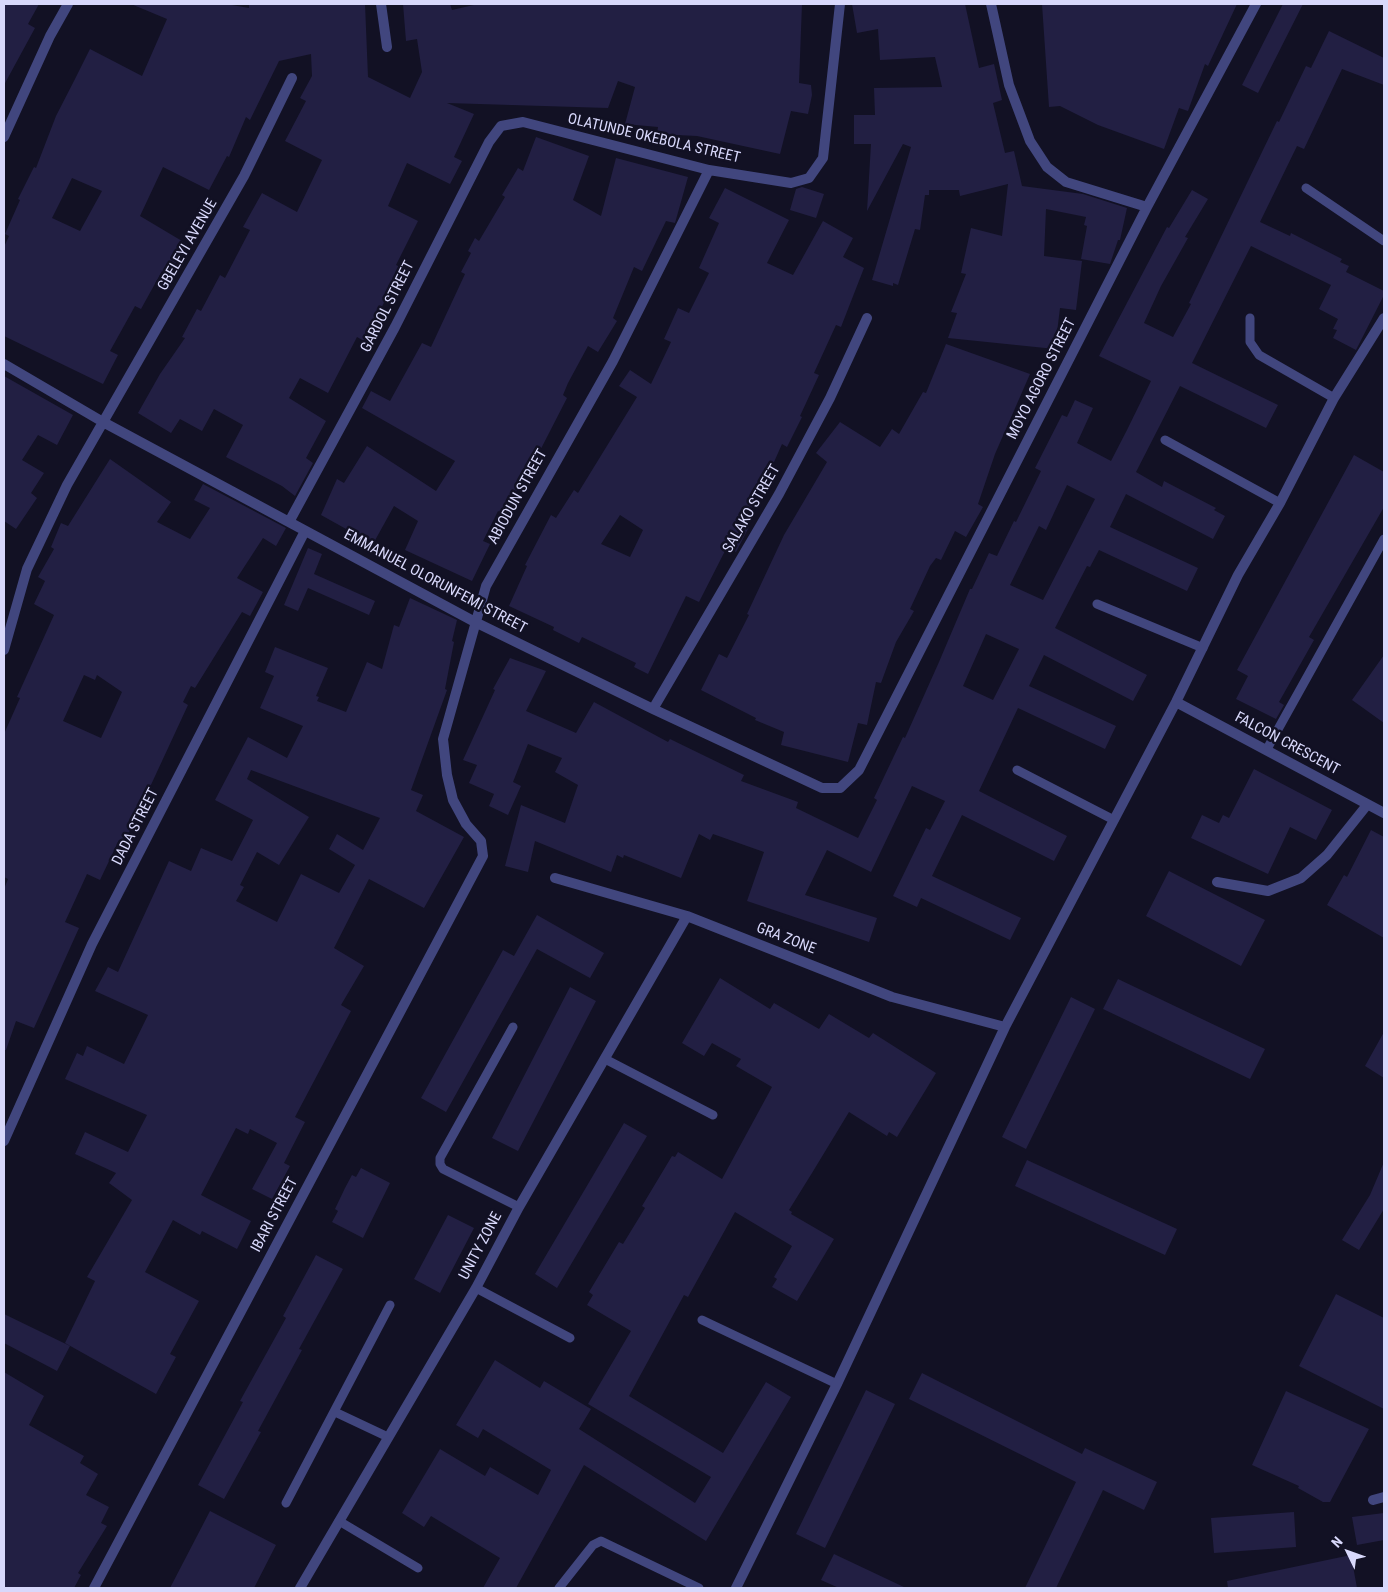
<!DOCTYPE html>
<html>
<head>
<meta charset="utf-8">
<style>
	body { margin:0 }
	#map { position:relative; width:1388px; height:1592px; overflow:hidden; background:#121124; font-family:"Roboto Condensed",sans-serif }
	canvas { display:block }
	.frame { position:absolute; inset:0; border:5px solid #d8d8fb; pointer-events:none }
	.north { position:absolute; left:1323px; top:1527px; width:50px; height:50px; -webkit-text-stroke:4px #121124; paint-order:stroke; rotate:312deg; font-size:14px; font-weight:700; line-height:20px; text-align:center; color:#d8d8fb }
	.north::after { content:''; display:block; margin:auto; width:18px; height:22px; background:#d8d8fb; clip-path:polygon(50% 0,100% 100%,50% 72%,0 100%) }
</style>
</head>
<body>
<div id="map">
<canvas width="1388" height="1592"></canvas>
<div class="frame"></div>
<div class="north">N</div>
</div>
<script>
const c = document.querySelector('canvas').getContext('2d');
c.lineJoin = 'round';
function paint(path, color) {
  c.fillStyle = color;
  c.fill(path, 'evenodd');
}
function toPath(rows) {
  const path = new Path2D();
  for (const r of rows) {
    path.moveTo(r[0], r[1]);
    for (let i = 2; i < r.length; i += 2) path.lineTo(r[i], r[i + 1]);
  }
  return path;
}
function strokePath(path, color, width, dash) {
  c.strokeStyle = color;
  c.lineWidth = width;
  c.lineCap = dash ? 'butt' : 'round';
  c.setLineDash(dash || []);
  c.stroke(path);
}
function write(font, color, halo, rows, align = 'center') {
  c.font = font + ' "Roboto Condensed",sans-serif';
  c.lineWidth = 5;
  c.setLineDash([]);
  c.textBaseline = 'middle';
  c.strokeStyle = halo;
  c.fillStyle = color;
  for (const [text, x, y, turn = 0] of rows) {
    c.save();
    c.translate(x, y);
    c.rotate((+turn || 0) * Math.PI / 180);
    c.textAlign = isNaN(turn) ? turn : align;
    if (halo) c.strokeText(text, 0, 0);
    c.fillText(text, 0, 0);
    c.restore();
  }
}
const building = toPath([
	[4,4,39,4,28,24,35,28,4,85],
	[131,4,226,4,249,8,249,4,365,4,368,77,410,98,422,72,417,39,406,41,403,4,450,4,452,10,478,4,802,4,799,83,811,85,812,95,808,114,791,111,780,154,697,136,657,134,658,127,625,124,635,87,618,81,608,108,447,103,474,114,454,157,462,161,450,184,407,163,388,206,418,221,396,265,400,267,366,342,357,337,328,393,300,378,289,398,326,421,306,458,313,463,295,496,282,486,226,457,243,425,214,409,202,431,180,419,171,433,138,413,160,374,185,338,182,337,197,309,201,311,220,275,225,278,250,230,243,227,262,193,297,212,322,160,285,141,306,101,300,98,312,76,311,54,279,61,250,120,246,117,229,157,227,156,209,190,163,167,140,216,187,244,169,275,162,271,141,309,135,306,110,351,118,355,103,384,4,336,4,247,9,236,5,234,20,200,18,199,34,167,36,168,56,116,75,79,90,49,142,76,167,19],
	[72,178,102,191,80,231,52,218],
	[852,4,965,4,979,68,994,64,1002,100,993,103,1005,153,1014,151,1022,186,1083,194,1127,208,1120,240,1118,240,1110,264,1081,259,1087,226,1084,225,1086,217,1046,209,1044,256,1082,261,1076,310,1060,308,1055,349,948,338,957,313,951,312,966,274,961,273,971,228,1002,236,1008,184,960,196,959,190,929,190,929,195,925,195,920,230,915,229,898,285,893,283,893,286,872,280,911,147,903,144,867,211,871,144,854,144,854,115,875,115,874,88,942,87,935,57,880,60,878,29,857,33],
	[1042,4,1237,4,1208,66,1205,64,1188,111,1179,108,1164,149,1098,125,1060,106,1049,107],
	[1283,4,1303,4,1258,93,1242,85],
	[1329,31,1384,58,1384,85,1342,69,1304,149,1297,146,1260,222,1290,236,1291,233,1342,259,1340,262,1349,266,1346,272,1384,291,1384,295,1356,350,1333,338,1337,330,1333,329,1338,319,1319,309,1331,285,1251,246,1192,363,1278,405,1266,428,1180,386,1136,472,1162,487,1164,481,1216,508,1214,510,1225,516,1213,539,1126,494,1110,527,1198,568,1187,591,1099,550,1090,567,1087,566,1055,628,1147,675,1133,701,1044,655,1029,686,1116,726,1105,749,1018,708,979,791,1067,836,1054,861,962,815,932,876,1021,918,1010,940,921,898,917,907,893,896,926,828,930,830,945,801,912,786,871,872,827,850,805,895,877,918,869,942,747,901,764,852,713,834,710,840,699,834,681,878,624,855,623,858,617,855,611,872,535,841,528,872,505,866,521,805,565,823,578,785,555,772,562,758,528,744,513,782,521,786,508,815,489,806,494,794,469,783,477,765,463,760,495,690,493,689,510,658,546,671,526,711,576,733,594,702,668,742,670,739,744,775,741,781,798,802,796,808,858,838,877,800,874,798,903,737,905,738,939,662,970,589,972,589,989,553,997,556,1014,521,1016,522,1041,471,1035,468,1062,415,1067,417,1075,400,1093,408,1077,443,1111,461,1127,430,1151,381,1099,356,1167,227,1169,228,1192,190,1208,199,1185,237,1188,238,1161,286,1144,323,1173,337,1191,304,1189,303,1277,121,1279,122,1306,66,1311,68],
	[1067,485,1095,499,1043,600,1010,585,1039,526,1046,530],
	[986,634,1019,649,993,700,963,686],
	[536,137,589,156,573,200,601,216,616,158,688,177,675,223,666,221,642,271,634,267,613,318,617,321,598,352,588,346,568,383,563,395,567,398,528,474,503,514,498,511,483,541,490,544,472,581,405,550,418,521,394,506,373,544,321,515,337,479,344,483,367,446,436,491,455,461,362,408,371,391,390,401,422,343,431,347,465,274,461,272,471,253,468,251,475,238,479,241,505,197,502,195,518,168,523,171],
	[802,187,824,194,816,218,790,210,796,189],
	[725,188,789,220,767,263,793,275,823,221,853,238,843,257,864,268,841,327,836,325,814,373,819,375,800,416,802,417,787,447,782,444,747,523,749,527,736,552,727,547,699,602,686,596,648,674,634,667,636,663,582,637,579,643,553,630,554,627,509,606,527,566,525,565,551,515,556,518,574,490,578,493,637,397,619,386,630,370,651,384,671,342,664,339,678,308,689,313,709,273,699,268,719,223,709,218],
	[620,515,643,530,630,557,601,544],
	[946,344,1030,374,995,454,978,504,983,507,966,537,955,531,941,560,936,558,930,566,910,609,914,611,896,642,881,683,876,682,867,725,858,723,848,762,781,745,784,732,755,720,756,718,701,690,719,654,727,658,749,615,747,614,784,535,827,462,816,453,840,422,880,447,892,429,899,434,923,392,926,393],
	[4,376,73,415,57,445,38,435,22,460,44,473,31,493,37,498,16,529,4,521],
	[1354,455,1384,472,1384,507,1309,637,1314,640,1279,702,1284,705,1276,719,1236,699,1248,676,1237,670],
	[110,459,171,502,157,522,190,539,210,508,194,500,203,484,286,528,276,546,263,538,237,578,263,592,250,616,242,612,195,688,191,686,183,702,188,705,124,843,119,840,100,880,87,874,65,922,79,928,34,1028,16,1021,6,1050,4,1050,4,889,8,879,4,877,4,734,20,698,17,697,54,615,34,604,45,581,38,577,54,549,51,547,61,523,68,526],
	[84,675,95,680,97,675,122,692,101,738,63,721],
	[308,548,322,554,314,574,375,601,369,615,308,588,298,611,284,605],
	[410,598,457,620,452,641,454,642,445,689,447,690,411,790,423,795,416,811,464,837,424,908,369,879,334,948,364,966,341,1005,351,1011,295,1117,305,1122,284,1163,290,1166,272,1199,252,1189,277,1143,250,1129,248,1134,236,1128,201,1195,251,1221,237,1249,202,1231,200,1235,173,1220,145,1272,199,1301,170,1354,176,1357,156,1394,65,1343,95,1281,87,1277,132,1200,109,1183,116,1173,75,1154,85,1132,128,1152,147,1115,65,1079,77,1053,83,1056,87,1046,124,1064,148,1015,95,991,108,967,118,972,169,861,191,871,201,848,232,861,253,820,215,800,248,737,287,758,303,726,260,708,274,676,265,672,275,647,328,668,316,696,319,697,317,701,346,712,367,662,382,669,394,625,399,627],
	[251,770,380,818,363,850,337,834,329,849,355,865,339,893,301,874,277,922,236,901,244,887,240,885,257,852,279,865,309,817,247,779],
	[1384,655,1384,723,1352,700],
	[1254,769,1332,810,1316,840,1290,827,1268,874,1191,838,1202,815,1219,823,1223,815,1229,818],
	[1371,830,1384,837,1384,938,1327,905,1344,875,1347,877],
	[1169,871,1265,920,1241,966,1146,916],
	[537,915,604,953,590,978,537,949,446,1112,421,1098,503,950,514,956],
	[720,978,770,1009,774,1003,819,1029,829,1014,869,1038,873,1033,936,1073,897,1137,889,1132,887,1136,849,1112,812,1173,789,1210,792,1212,791,1214,834,1239,797,1301,772,1287,777,1279,774,1277,792,1246,735,1212,688,1297,684,1295,629,1396,723,1453,766,1382,791,1397,706,1541,584,1465,516,1588,483,1588,500,1558,431,1516,424,1527,402,1513,440,1449,485,1476,490,1467,538,1495,551,1470,483,1429,478,1438,456,1425,495,1360,540,1388,544,1381,591,1409,579,1429,695,1503,711,1477,588,1404,631,1331,587,1305,593,1295,589,1292,619,1242,623,1244,645,1208,642,1206,672,1156,675,1157,678,1152,722,1179,772,1087,736,1066,741,1059,712,1043,704,1056,682,1043],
	[1118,979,1265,1049,1250,1079,1103,1009],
	[570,987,596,1001,518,1151,492,1138],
	[1071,997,1095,1009,1026,1149,1002,1137],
	[1384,1032,1384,1078,1365,1066],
	[624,1123,647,1136,557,1288,535,1274],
	[1027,1160,1177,1229,1165,1255,1015,1186],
	[1384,1162,1384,1209,1359,1250,1342,1240,1370,1195],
	[361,1168,390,1183,363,1238,332,1222,338,1211,335,1209,345,1188,352,1175,356,1177],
	[448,1215,474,1228,440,1293,414,1279],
	[316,1255,343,1269,299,1349,302,1350,258,1431,261,1432,224,1499,198,1485,243,1402,240,1401,286,1318,283,1316],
	[1336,1294,1384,1318,1384,1409,1299,1366],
	[4,1314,70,1346,57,1371,4,1343],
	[4,1372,44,1396,29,1425,84,1456,80,1463,98,1474,86,1495,109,1507,101,1523,107,1526,78,1573,81,1575,74,1588,4,1588],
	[922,1373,1082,1454,1085,1448,1157,1482,1144,1510,1103,1490,1056,1588,1025,1588,1076,1482,909,1399],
	[866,1390,895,1404,825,1548,796,1534],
	[1286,1391,1369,1429,1330,1502,1323,1502,1298,1488,1299,1486,1252,1465],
	[210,1511,276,1545,254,1588,170,1588],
	[1294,1512,1296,1547,1214,1553,1211,1518],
	[1384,1513,1384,1540,1357,1545,1352,1517],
	[834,1554,906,1588,839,1588,821,1580],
	[1351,1555,1357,1588,1228,1588,1227,1581]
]);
const service = toPath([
	[1306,188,1384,241],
	[1250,318,1250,342,1259,355,1334,398],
	[1165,440,1280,503],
	[1097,604,1203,648],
	[1267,749,1384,539],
	[1017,770,1114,820],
	[513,1027,440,1158,440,1164,443,1169,519,1207],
	[605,1059,713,1115],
	[476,1288,570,1338],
	[702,1320,837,1384],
	[335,1412,388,1437],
	[286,1503,390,1305],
	[339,1521,418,1568],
	[559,1588,593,1545,601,1541,699,1588]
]);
const minor = toPath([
	[381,4,387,47],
	[991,4,1009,85,1030,141,1047,167,1066,182,1147,207],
	[4,137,50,36,68,4],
	[4,364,103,422,475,622,653,709,822,788,840,788,859,770,1147,207,1256,4],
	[289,522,395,327,489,142,501,126,523,122,709,170,791,183,809,178,823,158,840,4],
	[4,650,27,569,67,485,244,176,292,78],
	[1176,702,1384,813],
	[653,709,779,494,830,398,867,318],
	[555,878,687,916,892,997,1005,1027],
	[1217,882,1268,891,1301,878,1327,855,1367,805],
	[4,1141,92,944,305,531],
	[1373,1500,1384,1497],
	[94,1588,483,856,481,841,466,824,453,800,447,775,443,739,486,586,613,361,709,170],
	[300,1588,476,1288,519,1207,687,916],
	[736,1588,837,1384,1005,1027,1176,702,1238,575,1280,503,1334,398,1384,318]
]);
const streetNames = [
	["OLATUNDE OKEBOLA STREET",654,139,13],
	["GBELEYI AVENUE",188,245,-60],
	["GARDOL STREET",388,307,-63],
	["MOYO AGORO STREET",1042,379,-63],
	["ABIODUN STREET",518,497,-61],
	["SALAKO STREET",752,509,-60],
	["EMMANUEL OLORUNFEMI STREET",435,582,28],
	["FALCON CRESCENT",1287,744,28],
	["DADA STREET",136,827,-63],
	["GRA ZONE",786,939,21],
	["IBARI STREET",275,1215,-62],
	["UNITY ZONE",481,1246,-62]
];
paint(building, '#221f43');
strokePath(service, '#41467e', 9);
strokePath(minor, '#41467e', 10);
write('15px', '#d8d8fb', '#121124', streetNames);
</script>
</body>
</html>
